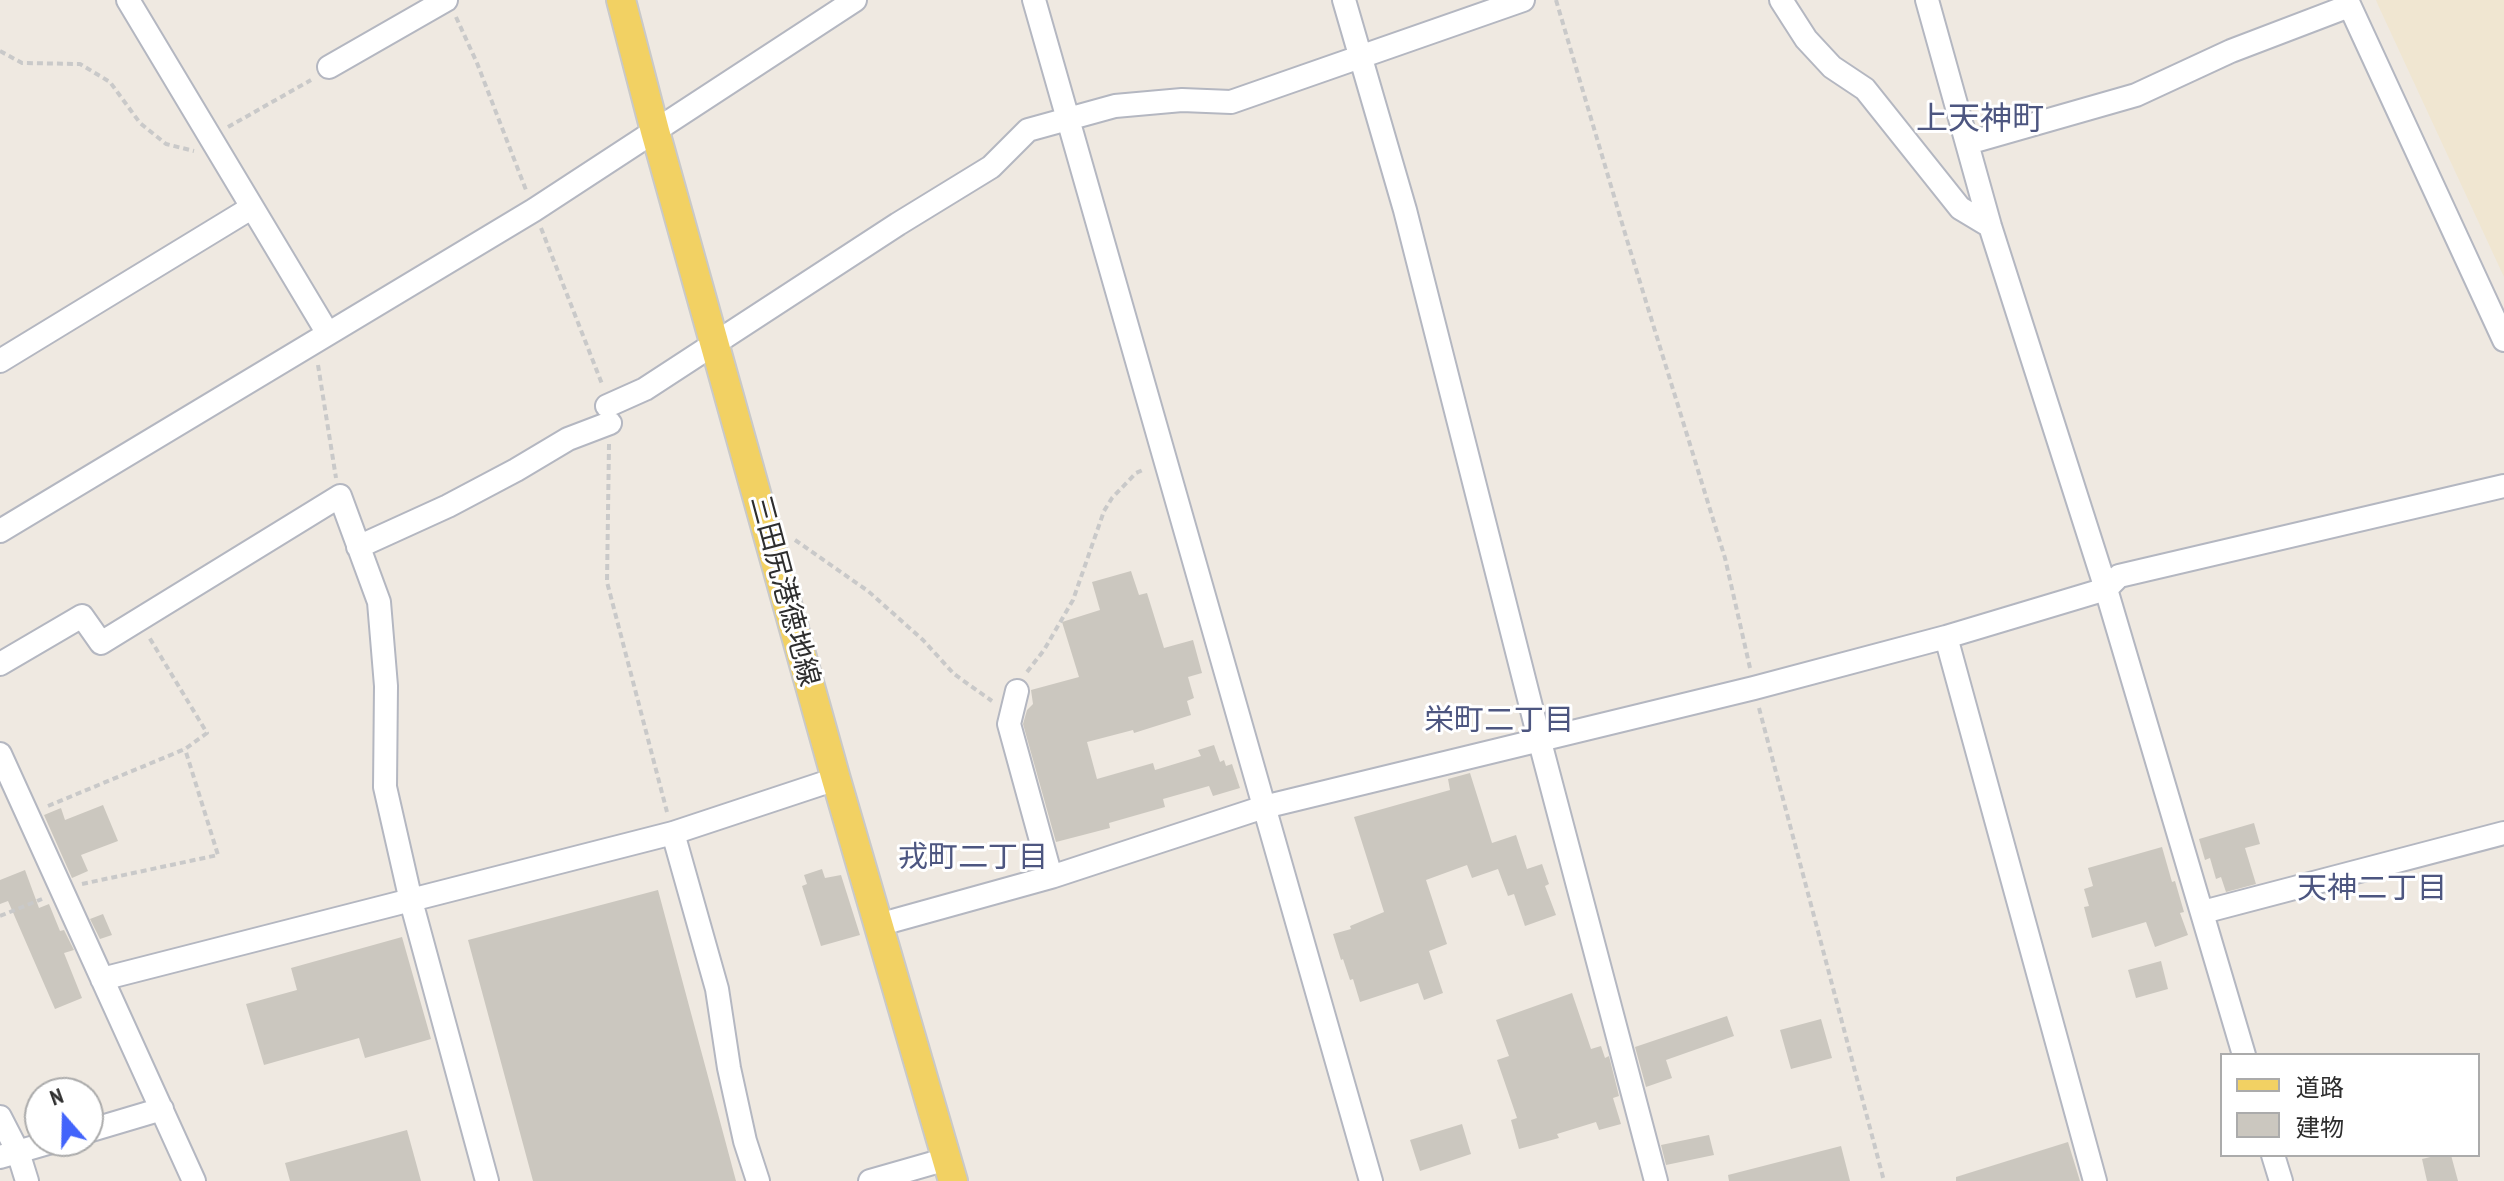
<!DOCTYPE html>
<html>
<head>
<meta charset="utf-8">
<style>
	body { margin:0 }
	#map { position:relative; width:2504px; height:1181px; overflow:hidden; background:#efe9e1; font-family:"PT Sans Narrow","Noto Sans JP",sans-serif }
	canvas { display:block }
	.legend { position:absolute; left:2220px; top:1053px; width:260px; height:104px; box-sizing:border-box; background:#fff; border:2px solid #ababab; margin:0; padding:10px 14px; list-style:none; font-size:24px; color:#2e2e2e }
	.legend li { display:flex; align-items:center; gap:16px; height:40px }
	.legend b { width:40px; border:2px solid #ababab }
	.north { position:absolute; left:24px; top:1077px; width:80px; height:80px; box-sizing:border-box; background:#fff; border:2px solid #ababab; border-radius:50%; rotate:340deg; font-size:22px; font-weight:700; line-height:32px; text-align:center; color:#2e2e2e }
	.north::after { content:''; display:block; margin:auto; width:28px; height:36px; background:#4264fb; clip-path:polygon(50% 0,100% 100%,50% 72%,0 100%) }
</style>
</head>
<body>
<div id="map">
<canvas width="2504" height="1181"></canvas>
<ul class="legend">
<li><b style="height:10px;background:#f2d163"></b>道路</li>
<li><b style="height:22px;background:#cbc7bf"></b>建物</li>
</ul>
<div class="north">N</div>
</div>
<script>
const c = document.querySelector('canvas').getContext('2d');
c.lineJoin = 'round';
function paint(path, color) {
  c.fillStyle = color;
  c.fill(path, 'evenodd');
}
function toPath(rows) {
  const path = new Path2D();
  for (const r of rows) {
    path.moveTo(r[0], r[1]);
    for (let i = 2; i < r.length; i += 2) path.lineTo(r[i], r[i + 1]);
  }
  return path;
}
function strokePath(path, color, width, dash) {
  c.strokeStyle = color;
  c.lineWidth = width;
  c.lineCap = dash ? 'butt' : 'round';
  c.setLineDash(dash || []);
  c.stroke(path);
}
function write(font, color, halo, rows, align = 'center') {
  c.font = font + ' "PT Sans Narrow","Noto Sans JP",sans-serif';
  c.lineWidth = 6;
  c.setLineDash([]);
  c.textBaseline = 'middle';
  c.strokeStyle = halo;
  c.fillStyle = color;
  for (const [text, x, y, turn = 0] of rows) {
    c.save();
    c.translate(x, y);
    c.rotate((+turn || 0) * Math.PI / 180);
    c.textAlign = isNaN(turn) ? turn : align;
    if (halo) c.strokeText(text, 0, 0);
    c.fillText(text, 0, 0);
    c.restore();
  }
}
const education = toPath([
	[2376,0,2504,0,2504,277,2378,5]
]);
const building = toPath([
	[1131,571,1139,595,1147,593,1164,648,1193,640,1202,673,1188,677,1194,698,1187,701,1191,715,1134,733,1133,730,1087,742,1097,779,1153,763,1155,770,1201,756,1198,750,1214,745,1220,762,1224,760,1226,766,1232,764,1240,788,1213,796,1209,786,1163,799,1165,807,1109,823,1110,828,1056,842,1023,724,1027,710,1033,704,1031,690,1079,677,1062,622,1100,610,1092,582],
	[1470,773,1492,843,1516,835,1527,869,1542,864,1549,884,1545,886,1556,915,1525,926,1514,894,1508,896,1498,869,1472,878,1467,865,1426,880,1447,944,1429,951,1443,993,1424,1000,1418,983,1360,1002,1353,979,1350,980,1343,959,1341,960,1333,934,1351,929,1350,926,1384,912,1354,817,1450,790,1448,779],
	[103,805,118,841,81,855,88,871,72,878,44,815,61,808,65,820],
	[2254,823,2260,844,2245,848,2256,884,2226,892,2221,877,2216,879,2210,858,2205,860,2199,839],
	[2162,847,2172,882,2175,881,2184,912,2180,913,2188,935,2155,947,2146,922,2092,938,2084,907,2089,906,2084,889,2093,886,2088,868],
	[822,869,825,878,841,875,860,935,821,946,802,886,807,884,804,875],
	[25,870,39,908,49,904,60,931,64,930,74,950,64,953,82,998,55,1009,8,901,0,904,0,880],
	[658,890,736,1181,533,1181,468,940],
	[103,914,112,935,100,939,90,919],
	[402,937,431,1039,365,1058,359,1038,264,1065,246,1004,297,990,291,968],
	[2161,961,2168,989,2136,998,2128,970],
	[1572,993,1591,1049,1601,1046,1605,1058,1609,1056,1619,1096,1613,1098,1621,1124,1599,1130,1596,1122,1557,1134,1559,1138,1519,1149,1511,1120,1517,1118,1497,1060,1509,1056,1496,1020],
	[1727,1016,1734,1036,1666,1060,1672,1078,1646,1087,1635,1047],
	[1821,1019,1832,1058,1791,1069,1780,1030],
	[1462,1124,1471,1154,1420,1171,1410,1140],
	[407,1130,421,1181,290,1181,285,1163],
	[1709,1135,1714,1155,1666,1165,1661,1145],
	[2068,1142,2080,1181,1956,1181,1956,1177],
	[1841,1146,1850,1181,1729,1181,1728,1175],
	[2439,1155,2451,1155,2458,1181,2427,1181,2422,1159]
]);
const path = toPath([
	[1556,0,1627,240,1725,558,1750,668],
	[456,17,477,63,526,190],
	[0,51,22,63,80,64,110,82,140,123,166,144,194,151],
	[228,127,311,80],
	[541,228,602,384],
	[318,365,336,478],
	[609,444,607,582,667,812],
	[795,540,868,591,923,640,954,674,992,701],
	[1027,672,1044,650,1073,600,1104,511,1112,498,1136,473,1145,469],
	[1759,708,1884,1181],
	[48,806,185,749,207,733,149,637],
	[82,884,218,855,185,749],
	[0,916,42,899]
]);
const minor = toPath([
	[128,0,327,332],
	[1034,0,1371,1181],
	[1344,0,1405,210,1540,742,1656,1181],
	[1781,0,1806,39,1832,67,1865,89,1960,208,1990,226],
	[1927,0,1990,226,2106,589,2244,1055],
	[2347,0,2504,340],
	[329,67,446,0],
	[1968,143,2136,95,2231,51,2349,6],
	[0,361,251,208],
	[607,406,645,389,898,224,991,167,1028,130,1115,106,1182,100,1231,102,1523,0],
	[0,531,534,210,855,0],
	[358,547,448,506,516,470,568,439,610,423],
	[1946,637,2095,1181],
	[0,664,82,616,101,643,340,496,379,602,386,686,385,787,411,901,487,1181],
	[1017,691,1009,724,1051,877],
	[0,754,194,1181],
	[673,833,717,989,729,1068,745,1141,758,1181],
	[2203,912,2504,833],
	[878,925,1051,877,1264,807,1754,688,1946,637,2106,589,2119,576,2504,486],
	[102,979,673,833,836,779],
	[0,1117,18,1152,27,1181],
	[88,1131,162,1109],
	[2273,1155,2281,1181],
	[0,1157,55,1141],
	[870,1181,947,1159]
]);
const major = toPath([
	[621,0,655,131,836,779,953,1181]
]);
const streetNames = [
	["三田尻港徳地線",784,591,75]
];
const neighbourhoodNames = [
	["栄町二丁目",1499,721],
	["戎町二丁目",973,858],
	["天神二丁目",2372,889]
];
const quarterNames = [
	["上天神町",1980,120]
];
paint(education, '#f0e6d1');
paint(building, '#cbc7bf');
strokePath(minor, '#b4b7c1', 26);
strokePath(major, '#c9c9c9', 32);
strokePath(path, '#c9c9c9', 4, [6, 4]);
strokePath(minor, '#fff', 22);
strokePath(major, '#f2d163', 28);
write('28px', '#2e2e2e', '#fff', streetNames);
write('30px', '#4d5680', '#fff', neighbourhoodNames);
write('32px', '#4d5680', '#fff', quarterNames);
</script>
</body>
</html>
